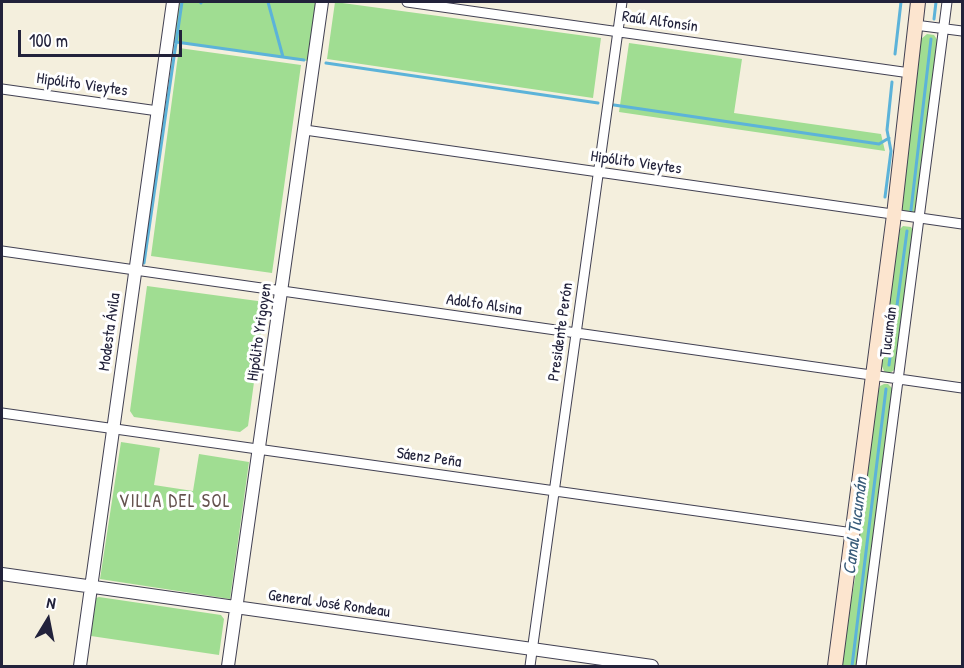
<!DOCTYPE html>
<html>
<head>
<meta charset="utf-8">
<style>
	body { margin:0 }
	#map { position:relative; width:964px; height:668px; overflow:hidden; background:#f4efdd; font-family:"Patrick Hand",sans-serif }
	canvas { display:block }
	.frame { position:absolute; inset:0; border:3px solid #22223b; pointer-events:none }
	.north { position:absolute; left:18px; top:590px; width:60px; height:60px; -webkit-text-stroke:4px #fff; paint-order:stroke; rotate:10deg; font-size:16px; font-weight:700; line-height:24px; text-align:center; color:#22223b }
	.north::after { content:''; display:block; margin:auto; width:21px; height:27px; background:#22223b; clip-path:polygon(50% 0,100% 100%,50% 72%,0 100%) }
	.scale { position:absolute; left:18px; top:30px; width:164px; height:27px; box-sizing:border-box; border:3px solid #22223b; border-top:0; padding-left:8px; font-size:18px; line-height:21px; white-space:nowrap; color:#22223b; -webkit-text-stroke:4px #fff; paint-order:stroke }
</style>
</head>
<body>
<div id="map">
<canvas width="964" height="668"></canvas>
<div class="frame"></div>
<div class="north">N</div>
<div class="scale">100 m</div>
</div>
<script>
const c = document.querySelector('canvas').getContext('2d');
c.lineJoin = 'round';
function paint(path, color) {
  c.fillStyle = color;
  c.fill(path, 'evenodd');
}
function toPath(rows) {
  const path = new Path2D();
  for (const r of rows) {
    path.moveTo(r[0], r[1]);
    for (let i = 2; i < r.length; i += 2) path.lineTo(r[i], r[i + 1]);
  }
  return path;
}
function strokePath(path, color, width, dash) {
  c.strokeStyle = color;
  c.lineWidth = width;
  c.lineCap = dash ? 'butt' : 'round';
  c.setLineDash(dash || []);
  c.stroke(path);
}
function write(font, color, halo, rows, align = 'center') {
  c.font = font + ' "Patrick Hand",sans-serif';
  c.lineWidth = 6;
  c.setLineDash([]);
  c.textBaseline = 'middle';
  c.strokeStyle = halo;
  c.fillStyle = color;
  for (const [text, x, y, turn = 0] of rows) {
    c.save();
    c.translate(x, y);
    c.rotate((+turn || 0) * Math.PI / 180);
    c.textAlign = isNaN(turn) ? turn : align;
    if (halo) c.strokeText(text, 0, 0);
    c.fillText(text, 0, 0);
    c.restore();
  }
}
const green = toPath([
	[173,2,322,2,315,62,168,41],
	[335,2,601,38,593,98,327,59],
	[927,34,934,35,938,41,918,207,915,212,904,213,902,211,918,48,921,39],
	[629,43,742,59,734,113,881,134,885,151,619,112],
	[179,48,301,65,272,273,151,256],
	[903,226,911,227,914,232,897,368,890,373,885,373,881,364,899,230],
	[147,286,265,302,248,426,240,432,134,417,130,411],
	[884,384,888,384,894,390,858,666,840,666,858,561,859,534,878,391,880,386],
	[121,442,160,448,154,485,193,491,199,454,249,462,230,599,100,579],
	[99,597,221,615,224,619,219,655,91,636,96,598]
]);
const stream = toPath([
	[200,2,201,3],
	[268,2,283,57],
	[934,19,936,2],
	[169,41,304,60],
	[895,54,901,2],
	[326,63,598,103],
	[614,105,879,144,889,138],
	[885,197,891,151,887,130,892,82],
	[911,210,931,39],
	[144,263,182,2],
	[889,365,907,231],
	[852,666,886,389]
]);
const minor = toPath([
	[407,2,910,73],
	[915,25,962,31],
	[2,89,158,111],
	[305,130,962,224],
	[2,251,962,388],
	[2,413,853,533],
	[530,666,622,2],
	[861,666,947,2]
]);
const tertiary = toPath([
	[2,574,652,666],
	[80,666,173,2],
	[228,666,322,2]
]);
const secondary = toPath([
	[835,666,894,215,918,2]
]);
const streetNames = [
	["Raúl Alfonsín",660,22,8],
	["Hipólito Vieytes",82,85,8],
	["Hipólito Vieytes",636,163,8],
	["Adolfo Alsina",484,305,8],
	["Modesta Ávila",110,332,-82],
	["Hipólito Yrigoyen",260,332,-82],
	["Presidente Perón",561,332,-82],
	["Tucumán",889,332,-83],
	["Sáenz Peña",429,458,8],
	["General José Rondeau",329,604,8]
];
const neighbourhoodNames = [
	["VILLA DEL SOL",175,502]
];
const waterNames = [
	["Canal Tucumán",856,526,-83]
];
paint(green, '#a0dd92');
strokePath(stream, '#5cb3d9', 3);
strokePath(minor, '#424153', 11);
strokePath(tertiary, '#424153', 14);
strokePath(secondary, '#424153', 16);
strokePath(minor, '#fff', 9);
strokePath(tertiary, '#fff', 12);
strokePath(secondary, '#fce5cf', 14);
write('16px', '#22223b', '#fff', streetNames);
c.letterSpacing = '1.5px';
write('18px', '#64524e', '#fff', neighbourhoodNames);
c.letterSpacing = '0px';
write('italic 18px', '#395c7a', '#fff', waterNames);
</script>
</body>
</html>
